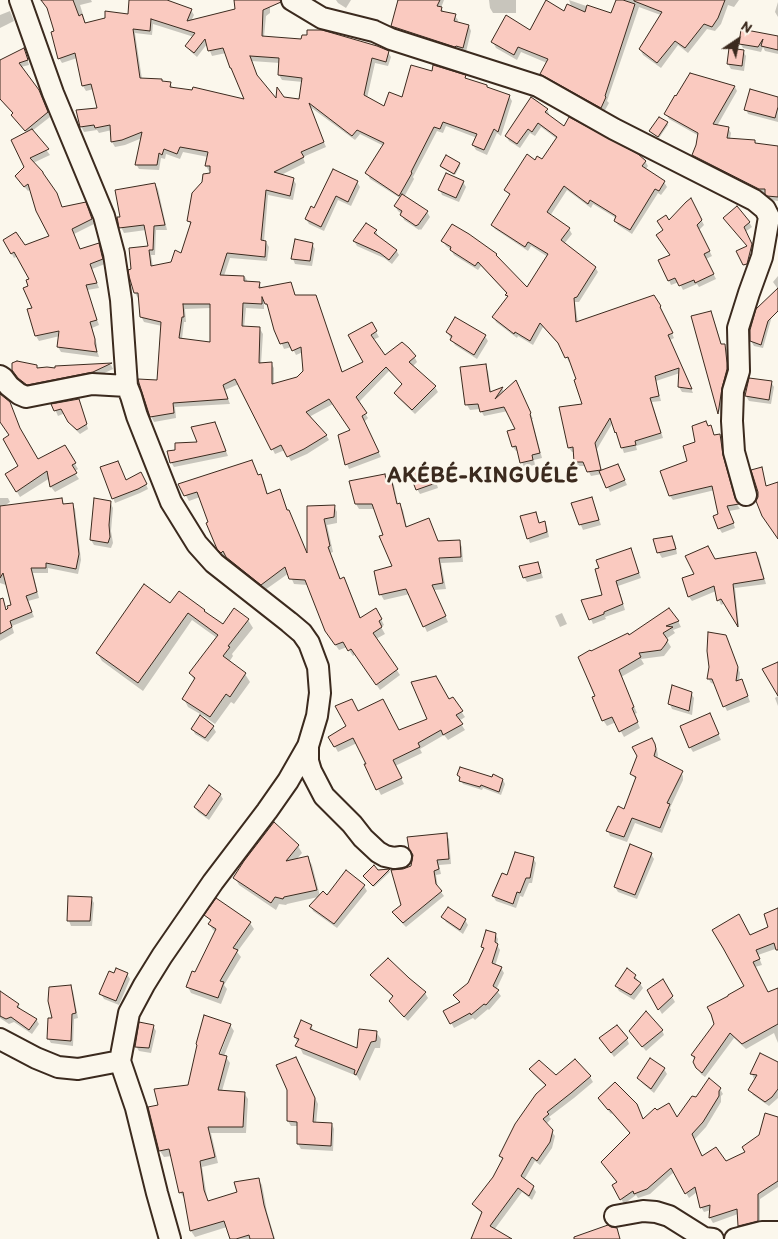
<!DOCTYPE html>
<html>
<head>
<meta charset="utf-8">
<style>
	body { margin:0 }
	#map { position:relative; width:778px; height:1239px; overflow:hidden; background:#fbf7ec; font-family:Itim,sans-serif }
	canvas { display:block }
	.north { position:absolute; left:713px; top:15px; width:50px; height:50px; -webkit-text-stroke:4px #fbf7ec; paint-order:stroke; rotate:34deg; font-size:14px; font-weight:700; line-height:20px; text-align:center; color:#3b2a1e }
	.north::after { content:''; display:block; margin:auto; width:18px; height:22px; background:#3b2a1e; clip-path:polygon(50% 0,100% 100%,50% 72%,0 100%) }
</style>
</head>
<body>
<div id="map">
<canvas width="778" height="1239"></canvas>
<div class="north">N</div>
</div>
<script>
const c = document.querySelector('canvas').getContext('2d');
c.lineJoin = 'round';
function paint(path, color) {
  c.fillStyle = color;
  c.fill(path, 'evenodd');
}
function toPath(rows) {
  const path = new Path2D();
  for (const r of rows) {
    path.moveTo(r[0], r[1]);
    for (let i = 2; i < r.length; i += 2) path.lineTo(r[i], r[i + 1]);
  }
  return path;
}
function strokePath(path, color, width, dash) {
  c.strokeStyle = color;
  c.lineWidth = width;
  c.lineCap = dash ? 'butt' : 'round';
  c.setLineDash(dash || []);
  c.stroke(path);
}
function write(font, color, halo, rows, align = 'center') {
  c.font = font + ' Itim,sans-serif';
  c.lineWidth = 5;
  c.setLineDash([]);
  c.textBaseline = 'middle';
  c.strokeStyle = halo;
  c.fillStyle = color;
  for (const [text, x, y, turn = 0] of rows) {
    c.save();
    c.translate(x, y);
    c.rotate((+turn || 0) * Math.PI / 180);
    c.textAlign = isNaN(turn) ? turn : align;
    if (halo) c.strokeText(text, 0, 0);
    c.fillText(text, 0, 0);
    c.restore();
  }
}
const shadow = toPath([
	[47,0,91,0,92,2,80,5,86,24,129,16,130,0,163,0,191,10,194,15,191,21,249,31,235,0,270,5,270,13,266,16,264,37,388,52,391,57,388,66,375,63,367,98,385,108,403,98,432,72,465,76,466,79,487,86,488,89,509,96,512,101,501,136,497,133,487,155,476,150,473,145,477,138,446,126,443,133,437,131,413,177,414,179,404,197,427,212,430,217,421,230,420,229,419,230,404,220,402,215,402,214,398,211,395,206,400,198,370,179,367,173,384,146,360,134,355,140,309,106,326,147,303,157,305,163,281,175,293,179,296,184,293,200,268,195,264,241,266,242,269,247,267,261,230,258,224,276,245,277,248,282,259,283,262,289,291,283,296,296,315,297,318,302,343,374,365,362,371,323,379,337,373,340,385,357,414,356,417,362,412,367,435,387,438,392,415,414,398,398,395,393,403,385,389,371,358,403,368,418,364,422,381,457,349,469,347,464,351,431,333,404,309,417,326,435,329,440,307,454,291,461,285,450,275,454,239,384,225,390,230,404,175,407,176,418,154,422,151,416,158,381,162,326,144,322,141,316,139,298,138,298,135,293,149,248,146,230,124,233,121,227,155,184,158,189,167,230,156,230,155,255,151,255,153,267,172,263,182,254,191,226,189,221,212,174,211,171,209,171,206,166,208,157,183,152,180,159,166,154,165,159,161,158,159,170,139,169,136,164,142,138,125,145,115,147,112,142,112,130,99,133,97,130,84,132,81,126,98,109,94,89,86,91,83,86,77,58,62,63,59,58,56,32],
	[153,24,194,37,187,46,190,51,197,57,207,44,212,56,226,53,231,68,246,101,173,88,170,83,142,79,135,33,152,35],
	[251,61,280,63,279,75,282,80,303,82,300,100,284,98,277,101,258,78],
	[264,301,269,309,276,330,284,349,292,347,296,355,303,352,305,372,298,378,274,384,274,368,271,363,261,364,263,334,260,329,244,328,246,308,264,309],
	[211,308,211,343,182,339,184,322,186,322,185,309],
	[336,0,351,0,346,8,338,3],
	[416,0,444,0,441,8,444,12,455,16,458,20,457,23,469,26,471,31,466,52,458,50,458,51,396,31,393,26],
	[489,0,516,0,516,13,493,13,490,8],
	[569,0,612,15,618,0,739,0,734,7,728,5,721,24,715,31,707,29,688,53,678,45,661,68,643,55,640,49,666,17,639,7,607,101,609,103,604,112,545,80,542,74,547,63,521,52,517,60,496,48,493,42,575,18],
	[778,2,778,17,775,12],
	[10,11,14,21,0,28,0,15],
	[742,30,778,38,778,54,765,51,763,47,761,52,743,48,740,43],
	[743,51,746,56,744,71,731,69,728,64],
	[26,54,29,65,21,67,41,96,50,117,32,131,50,155,33,163,62,208,88,209,94,224,74,234,80,250,98,244,101,249,105,264,92,269,99,288,87,290,99,325,92,328,97,345,97,350,99,357,61,352,58,347,60,336,39,341,36,336,34,309,29,286,30,280,18,256,14,258,5,241,24,246,51,237,31,189,28,191,19,181,26,168,27,133,15,120,14,114,4,104,0,92,0,61],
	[735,87,737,91,717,126,728,128,731,133,730,139,755,141,756,144,778,147,778,201,771,200,766,194,763,194,696,160,693,155,699,136,669,119,666,114],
	[778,98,778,122,748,114,746,109],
	[547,109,549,114,548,116,564,128,645,161,648,166,645,170,664,182,667,187,661,195,658,193,632,234,618,225,615,221,616,218,593,204,591,208,567,190,550,216,569,229,572,234,564,244,595,267,598,272,579,302,575,302,578,323,654,297,663,312,662,312,674,338,670,340,693,393,682,392,679,387,680,373,656,381,661,401,652,402,663,438,636,446,637,450,624,453,613,422,597,449,602,471,620,470,627,485,610,492,602,474,591,476,586,466,578,466,576,462,574,452,572,452,569,448,583,405,578,380,571,361,569,362,561,347,543,327,533,345,518,336,517,338,496,322,494,317,508,297,507,294,481,266,478,270,454,255,451,250,446,246,443,241,496,254,499,260,527,289,548,257,531,246,528,251,495,229,492,225,510,196,506,190,535,161,542,160,557,139,541,127,535,136,530,133,520,148,509,141,506,136],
	[667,123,668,125,659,138,652,133,651,131],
	[459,164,460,166,455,175,442,168,441,166],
	[333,171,357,182,360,187,351,206,338,200,324,231,309,224,306,219,315,210],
	[463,182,466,187,459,202,442,195,440,190],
	[691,200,704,225,699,230,712,256,706,259,716,279,699,287,697,284,683,290,679,282,671,285,660,261,671,255,664,230,669,222],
	[749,222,752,227,745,232,754,251,747,270,752,251,749,251,745,266,738,252,748,247,728,223],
	[376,231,378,236,378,237,396,250,399,255,392,264,384,258,357,246,354,241],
	[312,244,315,249,312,266,295,264,293,259],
	[778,276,778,289,773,282],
	[778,290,778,308,772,316,763,348,754,346,751,341],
	[711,312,713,317,722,346,724,345,727,350,729,375,724,393,721,416,693,317],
	[447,332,485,336,488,341,477,359,455,345,452,340,453,339,450,337],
	[111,365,113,369,96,377,31,389,22,383,16,375,36,366,38,369,56,370,56,368],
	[485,366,488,371,491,392,502,388,504,392,518,386,533,419,532,419,542,458,534,460,535,465,524,467,522,462,518,451,516,451,513,447,517,430,508,411,484,416,480,409,470,410,467,405],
	[771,382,774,387,771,404,749,401,746,396],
	[53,405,81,405,88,429,80,434,73,427,65,413,58,416],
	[708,427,711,427,715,437,719,436,722,440,725,461,736,503,740,509,729,511,735,528,722,533,719,528,719,514,715,490,673,500,670,496,689,462,696,443],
	[217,428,228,456,174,467,171,462,199,443],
	[64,446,78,469,74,472,79,479,55,492,51,487,50,478,20,497,10,480],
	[120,467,126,481,143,478,148,489,140,493,115,503,102,468],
	[430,468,433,473,438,488,420,494,417,489],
	[385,475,388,481,391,480,394,485,398,505,400,505,403,510,407,528,438,542,459,541,462,547,463,562,441,563,446,589,434,590,448,622,427,632,410,594,384,600,381,595,376,571,394,567,375,509,359,509,356,504],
	[258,476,260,476,264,481,268,495,279,490,308,556,308,507,334,506,337,512,337,523,327,525,333,552,330,553,341,580,344,579,347,584,361,619,379,615,384,625,381,627,385,634,376,639,400,675,380,690,356,654,353,656,347,647,339,650,330,637,308,585,294,584,289,573,265,590,231,563,227,557,225,558,222,555,218,548,200,497,189,501,180,485],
	[0,498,8,498,10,502,4,506,61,499,64,504,72,504,75,509,81,560,78,574,48,568,48,573,33,573,39,598,28,601,34,617,12,626,14,633,0,641,0,614,12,606,6,585,0,583],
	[110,502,113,508,111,531,113,543,111,548,94,545,91,540],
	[572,504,594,504,601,525,583,530],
	[535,514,540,524,544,522,547,527,549,537,530,543,528,538],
	[672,537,675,542,677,554,662,558,659,553],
	[630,550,633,555,641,578,618,586,625,610,605,617,606,619,593,624,591,619],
	[756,553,759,558,766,584,735,588,739,627,725,603,721,605,719,600,716,591,692,601,689,597,696,575],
	[538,564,540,568,543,578,527,582,524,577],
	[179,593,204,611,206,614,223,626,248,620,253,628,232,654,233,656,229,662,245,674,250,682,234,704,231,702,215,724,202,715,201,717,202,715,188,707,184,699,195,681,190,673,217,638,192,620,143,691,102,661,97,653,170,605],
	[562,613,567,624,560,627,555,616],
	[678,621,681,627,673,630,675,633,666,639,671,647,664,656,641,659,644,664,621,677,637,713,634,714,640,728,624,737,616,722,607,726,603,720,597,696,629,637],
	[728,642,740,673,739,681,741,680,744,685,750,702,727,711,715,684,711,683,708,678],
	[691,693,694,698,692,715,672,709,670,704],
	[778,696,778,706,775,698],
	[452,698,465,717,459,721,465,730,448,740,444,735,420,749,422,753,395,766,404,784,381,795,366,765,368,764,357,743,338,752,330,738,348,727,358,712,399,731,429,720],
	[712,720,721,740,693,752,690,747],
	[213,727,216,732,208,742,195,734,193,729],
	[651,739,657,750,658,755,657,759,680,771,683,776,683,780,670,808,671,810,662,833,635,823,627,842,610,836,608,831,625,811,636,780,632,774],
	[458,775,503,780,505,784,501,795,483,788,482,790,463,784],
	[220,794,223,799,209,820,198,812,195,807],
	[446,835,449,839,451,864,439,865,441,874,436,875,438,888,444,896,406,927,396,917,393,912,403,905,403,870,413,866],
	[298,846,302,853,296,860,308,858,312,865,320,896,328,897,364,886,367,891,337,928,313,911,311,906,318,897,287,904,286,905,279,904,276,910,239,885,235,878],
	[651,854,654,859,637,899,618,892,615,887],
	[533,858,536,863,532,883,529,883,523,897,520,896,516,908,496,901,493,896,508,877],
	[389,870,390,872,374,887,366,878,378,871],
	[91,898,94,903,92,926,71,926,69,921],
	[778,910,778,948,758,955,762,965,755,967,768,993,778,990,778,1043,774,1033,746,1049,734,1038,705,1077,701,1074,694,1062,695,1060,692,1055,746,986,749,937,770,927],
	[206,915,250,923,254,929,237,952,241,957,224,985,227,989,221,1004,191,993,188,987,216,932,213,930,209,924,211,922],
	[443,917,465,920,468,925,463,934,446,922],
	[495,934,498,939,497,945,500,950,495,966,501,968,504,973,496,990,501,996,489,1010,488,1009,475,1020,473,1018,454,1028,445,1011,460,1003,454,995,469,984,484,949,483,946],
	[628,970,635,976,643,988,634,1000,619,991,616,986],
	[127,974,130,979,119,1005,104,999,101,994,115,975],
	[372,975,408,979,425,993,428,998,408,1021,393,1006,390,1001,394,998,375,980],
	[662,980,675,1002,662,1014,648,990],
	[70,986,73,991,78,1018,74,1019,73,1046,51,1043,48,1038,54,1020],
	[0,993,18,1005,21,1010,36,1019,39,1024,32,1034,14,1022,9,1024,0,1018],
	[205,1017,230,1025,234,1031,224,1056,226,1057,230,1063,222,1091,244,1093,248,1099,246,1133,211,1133,218,1163,202,1167,207,1197,208,1202,238,1193,236,1183,258,1179,262,1185,267,1212,275,1239,231,1239,227,1227,195,1237,191,1231,185,1198,184,1198,180,1192,172,1156,164,1157,160,1151,150,1108,159,1106,155,1090,189,1086,198,1046,197,1044],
	[228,1028,230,1028,218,1060,215,1060],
	[153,1026,156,1031,151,1053,139,1051,136,1046],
	[311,1026,315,1033,358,1049,376,1032,381,1039,380,1048,375,1048,360,1081,357,1076,303,1054,295,1037],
	[662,1030,664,1035,646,1051,630,1031],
	[627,1039,629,1044,614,1057,604,1043],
	[299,1063,318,1104,316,1124,332,1124,334,1129,333,1151,301,1149,298,1144,299,1126,291,1126,288,1121,288,1090],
	[778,1064,778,1098,769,1106,753,1095,750,1090,757,1079,754,1079,752,1074],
	[664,1069,667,1074,654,1093,642,1083,639,1078],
	[530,1070,555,1077,590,1077,593,1082,574,1098,549,1117,551,1119,546,1124,555,1136,552,1148,540,1165,535,1161,524,1180,533,1187,536,1192,532,1200,522,1192,494,1230,505,1239,472,1239,483,1214,477,1209,474,1205,494,1178,503,1160,500,1156,547,1087,533,1074],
	[720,1089,723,1094,721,1096,721,1102,706,1127,694,1140,702,1157,726,1163,747,1153,760,1135,778,1118,778,1187,760,1199,760,1226,742,1230,739,1226,738,1214,713,1223,710,1218,711,1210,704,1212,701,1207,697,1192,689,1198,674,1172,650,1194,638,1198,636,1195,624,1204,614,1186,618,1183,602,1162,631,1134,612,1113,611,1114,602,1103,643,1120,677,1119,697,1099]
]);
const building = toPath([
	[41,0,73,0,79,16,82,14,85,23,105,18,105,11,128,14,129,0,167,0,192,9,187,21,235,9,234,0,280,0,281,2,263,10,262,36,301,39,302,35,307,35,307,30,322,30,377,46,389,51,386,62,372,58,364,95,384,106,389,92,402,97,411,65,432,71,433,65,466,75,465,78,487,85,487,87,510,95,498,132,494,129,484,150,472,145,477,134,443,122,440,129,434,127,411,172,412,173,399,196,365,173,384,143,357,130,352,136,309,103,324,142,301,152,304,157,274,172,294,178,290,196,266,190,261,240,266,241,265,257,227,253,220,275,244,276,244,281,260,282,259,288,291,282,295,295,316,295,342,372,363,362,348,335,372,322,377,331,371,335,385,355,402,342,409,348,416,356,409,362,436,386,412,410,394,393,402,384,386,367,356,397,367,413,362,416,379,452,345,465,338,435,350,430,329,399,306,412,327,435,304,449,287,457,281,445,271,450,235,379,223,385,228,399,173,403,174,413,150,417,139,383,138,379,157,380,161,322,140,317,138,293,134,293,129,276,128,270,131,269,129,248,148,246,144,225,119,228,117,217,120,217,115,190,155,183,165,225,154,226,153,250,149,250,151,266,171,262,175,250,181,253,191,222,187,221,192,193,202,182,203,174,210,173,210,166,205,166,208,152,180,147,177,154,164,149,162,155,159,153,157,165,135,165,142,132,122,140,111,142,110,125,95,128,94,125,80,127,76,110,97,108,91,84,82,86,75,53,58,59,51,32,54,31,47,8,41,0],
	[151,19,195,33,185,46,194,53,205,39,208,51,223,48,230,68,231,68,244,99,193,87,192,90,170,87,171,82,162,81,162,79,140,78,133,29,150,31,151,19],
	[250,56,279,58,278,75,302,78,299,99,284,97,277,87,276,98,257,75,250,56],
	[262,297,265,304,267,304,274,330,280,344,288,342,292,351,301,347,303,371,297,377,272,384,272,362,259,363,260,327,242,326,243,303,262,304,262,297],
	[183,304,210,304,210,342,179,338,182,317,184,317,183,304],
	[398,0,440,0,437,6,442,7,441,11,456,14,454,21,469,25,463,48,456,46,455,47,391,26,398,0],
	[546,0,564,11,567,4,585,12,587,5,611,13,616,0,623,0,635,4,605,96,606,97,601,108,540,74,548,59,518,47,514,55,491,42,506,15,530,30,546,0],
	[634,0,725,0,718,18,712,27,704,24,685,48,675,41,657,63,639,49,662,12,634,1,634,0],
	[741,29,778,36,778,50,761,46,763,39,758,47,739,44,741,29],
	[24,48,28,60,19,63,39,90,48,112,25,131,11,115,13,113,0,99,0,60,24,48],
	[729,48,744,50,742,66,727,64,729,48],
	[690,73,735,86,713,124,729,127,727,138,755,140,755,143,778,146,778,197,767,196,765,194,765,189,759,189,692,155,696,145,698,133,664,114,675,95,676,96,690,73],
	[750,89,778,97,778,107,775,118,744,110,750,89],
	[531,97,548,109,545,112,564,126,569,117,638,154,646,161,642,166,665,181,659,191,655,189,630,230,614,221,616,216,590,200,588,204,564,186,547,212,570,228,561,240,596,267,577,297,574,298,576,322,654,295,661,306,660,307,673,333,668,335,692,389,678,387,679,368,655,376,659,396,650,398,661,433,635,441,636,445,621,448,616,432,615,433,610,418,595,443,601,470,587,472,583,462,574,462,573,447,568,448,559,407,582,404,574,380,576,379,568,357,565,358,558,343,540,323,530,341,515,332,514,334,492,317,508,296,505,295,507,293,478,262,475,266,450,250,451,247,441,241,452,224,469,234,497,254,496,255,527,287,548,254,528,242,525,247,491,225,510,194,504,190,527,154,535,160,537,156,542,159,557,137,538,123,532,132,528,129,517,144,505,136,531,97],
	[659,117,668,122,658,137,649,131,659,117],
	[32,129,49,149,30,158,43,172,43,173,57,193,62,207,86,202,92,219,72,229,80,249,99,243,102,256,103,259,90,264,97,283,86,285,97,320,90,322,95,339,95,344,97,352,57,347,59,331,35,336,27,309,32,308,23,288,28,286,26,280,29,279,14,252,11,254,3,240,16,232,25,245,49,236,36,211,28,184,24,187,15,176,24,167,11,140,32,129],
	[446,155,460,163,454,174,440,166,446,155],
	[333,169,358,181,348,202,336,196,321,227,305,219,311,206,314,208,333,169],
	[446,173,464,181,456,198,438,190,446,173],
	[402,194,428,211,418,225,417,225,416,226,400,215,402,211,394,206,402,194],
	[691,198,702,220,697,225,710,251,704,254,714,274,695,283,694,280,679,286,675,278,668,281,658,260,670,255,656,235,663,230,657,221,666,215,669,220,686,202,691,198],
	[737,206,750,222,744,227,752,244,747,264,743,265,736,251,747,246,723,218,737,206],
	[366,223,377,230,374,233,397,250,389,260,380,253,353,241,366,223],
	[295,239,313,243,310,261,291,259,295,239],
	[778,288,778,311,768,321,761,345,750,341,750,330,756,309,778,288],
	[711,311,721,344,725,344,727,363,727,369,722,388,718,414,691,316,711,311],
	[455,317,486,335,474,355,450,340,452,336,446,332,455,317],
	[17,361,37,365,37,368,47,367,55,368,55,366,112,363,93,372,27,385,18,378,12,370,12,363,17,361],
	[486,364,490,392,503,387,495,399,516,380,531,413,530,414,540,453,532,455,533,460,520,463,516,446,512,447,507,431,515,429,504,407,480,412,478,404,465,405,460,367,486,364],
	[749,378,772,381,769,400,745,396,749,378],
	[0,394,10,402,20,428,38,459,65,445,76,463,72,465,77,473,50,487,47,471,16,492,5,474,18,466,3,439,9,435,0,422,0,394],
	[79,399,87,424,77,430,68,422,61,409,54,411,51,404,79,399],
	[706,421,708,426,711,425,714,435,720,434,723,455,735,498,739,504,727,506,734,523,718,529,713,516,718,514,712,486,669,496,660,471,687,461,683,446,695,442,692,426,706,421],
	[215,422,226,451,170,463,167,451,175,450,175,443,197,442,191,427,215,422],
	[252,460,258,475,261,474,267,494,280,489,287,510,289,510,307,553,307,506,335,505,334,517,324,519,330,546,328,547,340,579,344,577,360,618,376,608,382,619,379,621,382,627,373,633,398,669,376,685,351,649,348,651,343,642,335,645,325,631,305,580,289,579,285,567,261,585,226,557,223,551,221,553,217,549,206,523,208,522,197,492,184,496,178,484,252,460],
	[118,461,126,480,141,472,147,484,138,489,112,499,100,467,118,461],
	[618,464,625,480,606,488,599,471,618,464],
	[430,466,436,483,416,490,411,477,411,472,430,466],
	[762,467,766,486,778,482,778,539,762,516,756,501,758,497,758,492,751,470,762,467],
	[385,474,386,480,391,478,397,504,400,503,406,527,429,518,438,541,460,540,461,557,439,558,443,583,432,585,446,616,423,627,406,589,379,595,374,571,392,566,379,536,383,535,372,504,355,504,349,481,385,474],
	[592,497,599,520,579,525,571,503,592,497],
	[62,498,63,504,73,503,79,554,76,569,46,563,46,568,31,568,37,592,26,596,32,612,10,621,12,627,0,634,0,599,3,598,6,610,8,608,7,606,11,605,3,573,0,578,0,506,62,498],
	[94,498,111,501,109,525,110,537,108,543,90,540,94,498],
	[536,512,539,523,545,521,547,532,527,539,520,516,536,512],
	[672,536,676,549,657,553,653,539,672,536],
	[708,546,715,559,756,552,764,579,733,584,738,627,721,599,717,601,714,586,688,597,682,578,694,574,685,556,708,546],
	[631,548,639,573,616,581,623,604,604,612,604,614,589,620,581,600,602,595,595,569,599,568,596,560,631,548],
	[538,562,541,573,523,578,519,566,538,562],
	[144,584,170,603,179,591,205,610,204,611,223,624,234,608,249,619,228,646,230,647,223,656,246,673,230,697,226,694,210,717,182,699,195,678,189,673,218,635,188,613,138,683,96,653,144,584],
	[669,608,679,621,666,626,673,627,663,633,668,640,665,645,661,650,639,653,641,657,619,670,634,707,632,708,638,722,619,732,612,717,602,721,592,697,595,696,578,657,590,650,591,651,628,633,629,635,669,608],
	[708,632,726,635,738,667,736,681,742,679,748,696,723,707,712,679,707,679,709,667,707,651,708,632],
	[778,662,778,696,762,669,778,662],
	[436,676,449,699,453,697,463,711,456,715,463,724,443,735,441,730,418,743,420,747,393,760,402,778,376,790,364,764,366,764,353,738,334,747,328,737,346,726,335,706,352,699,358,711,383,699,399,730,427,719,411,682,436,676],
	[672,685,692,692,689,711,668,704,672,685],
	[710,713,719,734,689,748,680,726,710,713],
	[200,715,214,726,205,738,191,729,200,715],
	[652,738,655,744,656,749,654,756,683,771,667,803,670,804,660,828,632,818,624,837,606,831,618,806,624,809,636,777,630,774,637,756,632,747,652,738],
	[460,767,492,777,493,774,503,779,499,792,481,785,480,787,459,781,460,777,457,775,460,767],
	[209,785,221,794,206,816,194,807,209,785],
	[274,822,299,845,286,861,308,856,317,890,284,897,283,899,275,897,271,903,233,878,244,861,274,822],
	[447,833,449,859,437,860,439,869,434,871,436,884,442,891,403,923,392,912,401,905,391,870,403,869,411,866,413,855,409,849,407,837,447,833],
	[630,844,652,853,635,895,614,887,630,844],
	[515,852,534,857,530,878,526,878,520,893,517,892,513,904,492,896,502,873,507,875,515,852],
	[374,865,378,870,390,869,373,886,363,876,374,865],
	[346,870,365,885,334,924,309,906,323,891,327,895,346,870],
	[68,896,92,897,90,921,67,921,68,896],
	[216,898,251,922,233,948,238,950,220,981,224,982,218,998,186,987,192,971,195,972,216,929,208,924,211,920,204,915,216,898],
	[448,907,466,919,460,930,441,917,448,907],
	[778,908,778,950,776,950,774,943,756,950,760,959,753,962,768,992,778,988,778,1024,742,1044,730,1033,702,1073,696,1068,693,1062,695,1057,691,1055,714,1024,711,1014,707,1007,728,996,728,995,744,986,723,948,712,930,739,914,750,935,768,927,764,914,778,908],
	[486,930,496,933,495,942,498,944,492,963,502,967,493,986,499,990,486,1005,484,1004,471,1015,470,1013,450,1024,443,1011,460,1002,453,995,468,983,484,948,481,947,486,930],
	[388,958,409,978,426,992,404,1017,389,1001,393,996,370,975,388,958],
	[116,968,128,973,116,1001,99,994,109,971,114,973,116,968],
	[627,968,636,975,634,978,641,983,631,995,615,986,627,968],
	[663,979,673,996,658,1010,647,990,663,979],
	[71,985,76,1013,72,1014,71,1041,47,1039,48,1018,52,1018,48,1001,49,987,71,985],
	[0,991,19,1004,17,1007,37,1019,29,1030,11,1017,6,1019,0,1016,0,991],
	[646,1011,663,1030,642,1047,629,1031,646,1011],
	[204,1015,231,1024,219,1054,227,1056,218,1090,245,1092,243,1127,208,1127,215,1157,200,1161,204,1190,208,1201,237,1192,234,1182,259,1178,264,1205,274,1239,250,1239,249,1235,236,1239,230,1239,224,1221,190,1231,183,1192,179,1193,169,1149,159,1151,148,1107,158,1105,154,1089,188,1085,197,1045,196,1044,204,1015],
	[301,1020,312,1025,310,1029,357,1048,359,1029,377,1031,376,1041,371,1042,356,1075,354,1074,355,1070,295,1046,299,1039,294,1037,301,1020],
	[139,1022,154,1025,149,1048,135,1047,139,1022],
	[617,1025,628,1038,611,1053,599,1038,617,1025],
	[760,1053,778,1062,778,1089,772,1097,765,1102,748,1090,757,1075,750,1074,760,1053],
	[296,1057,315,1098,313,1122,332,1123,331,1146,297,1144,297,1122,287,1121,287,1090,276,1065,296,1057],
	[650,1058,665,1068,651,1089,637,1078,650,1058],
	[575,1059,591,1076,571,1093,547,1112,549,1114,543,1119,553,1130,550,1142,537,1161,532,1157,521,1176,534,1186,529,1196,518,1188,490,1226,512,1239,471,1239,482,1212,472,1204,493,1177,503,1158,499,1156,515,1124,536,1094,546,1085,529,1069,539,1060,556,1075,575,1059],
	[709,1078,721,1088,719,1091,719,1096,703,1122,692,1134,702,1156,716,1147,726,1161,745,1152,742,1147,759,1135,765,1113,778,1117,778,1181,758,1194,758,1221,738,1226,737,1209,709,1218,710,1205,700,1208,695,1187,685,1194,671,1168,647,1189,634,1194,633,1191,620,1200,612,1185,617,1182,601,1162,630,1133,609,1109,608,1110,598,1098,615,1082,637,1104,643,1119,655,1108,657,1110,669,1103,677,1117,692,1096,696,1097,709,1078],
	[608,1225,611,1227,617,1228,620,1239,574,1239,574,1237,608,1225]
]);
const minor = toPath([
	[20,0,53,93,104,216,114,254,121,300,127,386,131,396,137,416,171,502,197,544,214,563,289,622,302,633,309,643,318,667,320,693,317,716,308,746,288,781,267,811,213,882,162,956,144,985,129,1013,120,1061,136,1108,157,1193,170,1239],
	[292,0,322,18,374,31,391,39,538,86,614,129,754,200,765,209,769,217,762,257,749,293,738,328,739,371,733,391,732,421,734,452,746,495],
	[0,376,3,378,9,386,19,394,26,397,92,384,127,386],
	[308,746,308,761,311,771,324,796,352,824,363,838,378,852,385,856,394,858,401,857],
	[0,1039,36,1058,58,1067,78,1069,120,1061],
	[615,1216,643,1211,656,1212,669,1216,704,1238,713,1239],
	[735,1239,762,1232,778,1232]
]);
const districtNames = [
	["AKÉBÉ-KINGUÉLÉ",483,476]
];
paint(shadow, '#0003');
paint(building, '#facac0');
strokePath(building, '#3b2a1e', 1);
strokePath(minor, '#3b2a1e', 24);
strokePath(minor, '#fbf7ec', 20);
c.letterSpacing = '1px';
write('bold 22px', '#3b2a1e', '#fbf7ec', districtNames);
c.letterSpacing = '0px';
</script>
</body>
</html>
